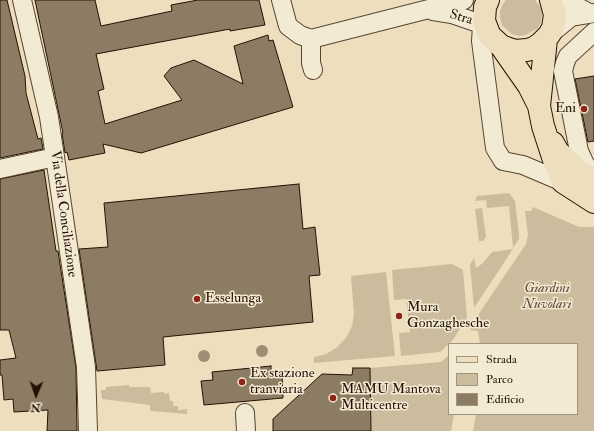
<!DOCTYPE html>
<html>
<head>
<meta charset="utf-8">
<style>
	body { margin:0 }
	#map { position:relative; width:594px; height:431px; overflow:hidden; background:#eddfbd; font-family:"IM FELL Double Pica",serif }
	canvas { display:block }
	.legend { position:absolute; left:448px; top:343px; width:130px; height:72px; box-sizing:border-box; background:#f3ead4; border:1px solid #a09380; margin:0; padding:5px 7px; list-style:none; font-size:12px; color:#241103 }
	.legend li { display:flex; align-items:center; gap:8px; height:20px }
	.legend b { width:20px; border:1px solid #a09380 }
	.north { position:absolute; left:16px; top:375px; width:40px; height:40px; -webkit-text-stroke:3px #f3ead4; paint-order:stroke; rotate:182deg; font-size:11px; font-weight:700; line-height:16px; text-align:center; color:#241103 }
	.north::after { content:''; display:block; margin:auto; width:14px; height:18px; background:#241103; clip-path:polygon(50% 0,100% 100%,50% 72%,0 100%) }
</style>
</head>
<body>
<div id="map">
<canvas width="594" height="431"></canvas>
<ul class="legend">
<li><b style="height:5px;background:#eddfbd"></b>Strada</li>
<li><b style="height:11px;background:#cbbc9d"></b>Parco</li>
<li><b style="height:11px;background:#8d7c64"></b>Edificio</li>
</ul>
<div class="north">N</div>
</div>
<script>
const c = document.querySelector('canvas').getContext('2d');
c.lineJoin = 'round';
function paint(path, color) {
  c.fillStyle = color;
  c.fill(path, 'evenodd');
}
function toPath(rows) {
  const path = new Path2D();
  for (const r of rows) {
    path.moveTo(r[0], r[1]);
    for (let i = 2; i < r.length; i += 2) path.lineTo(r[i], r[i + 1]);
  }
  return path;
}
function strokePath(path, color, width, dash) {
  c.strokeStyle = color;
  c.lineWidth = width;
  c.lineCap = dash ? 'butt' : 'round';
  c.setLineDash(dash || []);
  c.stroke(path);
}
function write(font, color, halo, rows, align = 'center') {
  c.font = font + ' "IM FELL Double Pica",serif';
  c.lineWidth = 3;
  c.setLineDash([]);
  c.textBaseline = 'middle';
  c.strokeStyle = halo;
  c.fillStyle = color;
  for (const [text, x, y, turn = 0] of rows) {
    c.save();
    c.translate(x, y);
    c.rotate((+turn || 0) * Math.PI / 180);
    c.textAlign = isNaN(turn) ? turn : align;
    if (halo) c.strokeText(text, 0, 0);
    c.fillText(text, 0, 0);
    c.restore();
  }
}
const green = toPath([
	[506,0,535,0,541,8,542,15,541,22,538,28,526,35,519,36,512,34,507,30,502,25,500,18,500,11,503,4],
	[509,193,515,201,519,234,519,239,513,248,509,206,487,208,486,200,475,201,477,196],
	[533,207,579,227,594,227,594,431,473,431,476,414,577,414,577,344,480,344,478,331,470,330,480,312,526,244,528,235,525,211,531,211],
	[482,208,486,237,483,241,479,241,475,209],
	[513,249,474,308,470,265,474,258,476,268,483,263,492,252],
	[452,264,463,270,467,317,453,340,440,352,401,356,399,333,410,332,406,299,394,300,392,270],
	[386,272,395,356,314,363,314,357,326,354,336,348,346,338,352,326,354,314,351,276],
	[449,355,449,414,454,414,451,431,371,431,370,368,441,362],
	[129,385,129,387,150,387,151,393,164,392,165,394,169,393,170,401,173,401,173,406,178,406,178,410,187,409,187,414,150,411,150,405,102,399,101,390,106,390,106,387]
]);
const building = toPath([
	[0,0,7,0,25,76,26,93,38,139,41,138,43,149,0,158,0,0],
	[35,0,95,0,101,26,172,11,171,5,198,0,259,0,265,25,230,31,230,29,96,54,104,89,98,91,105,124,182,100,164,76,171,68,194,60,243,84,234,46,268,35,269,41,273,40,293,107,141,153,103,144,105,153,69,160,67,152,65,153,62,133,63,133,35,0],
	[594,76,594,141,588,142,575,79,594,76],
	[44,170,56,251,58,251,76,368,77,431,47,431,48,410,14,412,13,399,4,400,2,375,0,375,0,360,16,358,9,330,0,330,0,179,44,170],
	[299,184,303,229,315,227,320,275,309,276,313,322,163,337,165,365,97,371,79,249,108,247,104,203,299,184],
	[271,366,271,374,282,373,283,398,204,405,201,381,213,380,212,372,271,366],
	[353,368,370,368,371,431,273,431,273,419,322,374,352,375,353,368]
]);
const minor = toPath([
	[22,0,49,117,55,157,86,367,88,431],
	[281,0,288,26,300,35,311,39],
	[565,0,589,13],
	[433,11,452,14,478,23,489,34],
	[484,21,482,26,481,41,495,148,503,161,523,165,563,182],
	[594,32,568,56,565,63,563,71,579,151,585,164,594,176],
	[549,35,571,17,594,13],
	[313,70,311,63,311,39,464,0],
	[0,169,55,157],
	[245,413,246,431]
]);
const major = toPath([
	[488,0,485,7,484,21,490,36,501,46,515,51,527,50,534,48,540,44,549,35,553,28,555,15,551,0],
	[501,46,529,86,539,106,543,126,554,160,563,182,594,202],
	[539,106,546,39],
	[553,143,558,152,578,170,594,180]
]);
const trees = [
	[262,351],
	[204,356]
];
const markers = [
	[584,109,4,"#8f2418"],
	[197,299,4,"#8f2418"],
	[399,316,4,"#8f2418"],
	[242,382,4,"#8f2418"],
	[333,398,4,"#8f2418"]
];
const streetNames = [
	["Stra",461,18,17],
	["Via della Conciliazione",63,214,82]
];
const poiNames = [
	["Eni",576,109,"right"],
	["Esselunga",205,299],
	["Mura",407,308],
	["Gonzaghesche",407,324],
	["Ex stazione",250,374],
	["tranviaria",250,390],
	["MAMU Mantova",341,390],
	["Multicentre",341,406]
];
const parkNames = [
	["Giardini",547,289],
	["Nuvolari",547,305]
];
paint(green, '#cbbc9d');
paint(building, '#8d7c64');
strokePath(building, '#241103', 1);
strokePath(minor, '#564432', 20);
strokePath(major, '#241103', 24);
strokePath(minor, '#f3ead4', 18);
strokePath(major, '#eddfbd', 22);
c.fillStyle = '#9e8f74';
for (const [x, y] of trees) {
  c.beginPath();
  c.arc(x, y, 6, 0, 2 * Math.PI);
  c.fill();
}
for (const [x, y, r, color] of markers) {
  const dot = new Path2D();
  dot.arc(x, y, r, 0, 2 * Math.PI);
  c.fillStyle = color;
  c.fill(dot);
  strokePath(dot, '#f3ead4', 1.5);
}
write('14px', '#241103', '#f3ead4', streetNames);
write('14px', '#241103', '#f3ead4', poiNames, 'left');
write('italic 14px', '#5e4d39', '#f3ead4', parkNames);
</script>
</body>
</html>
